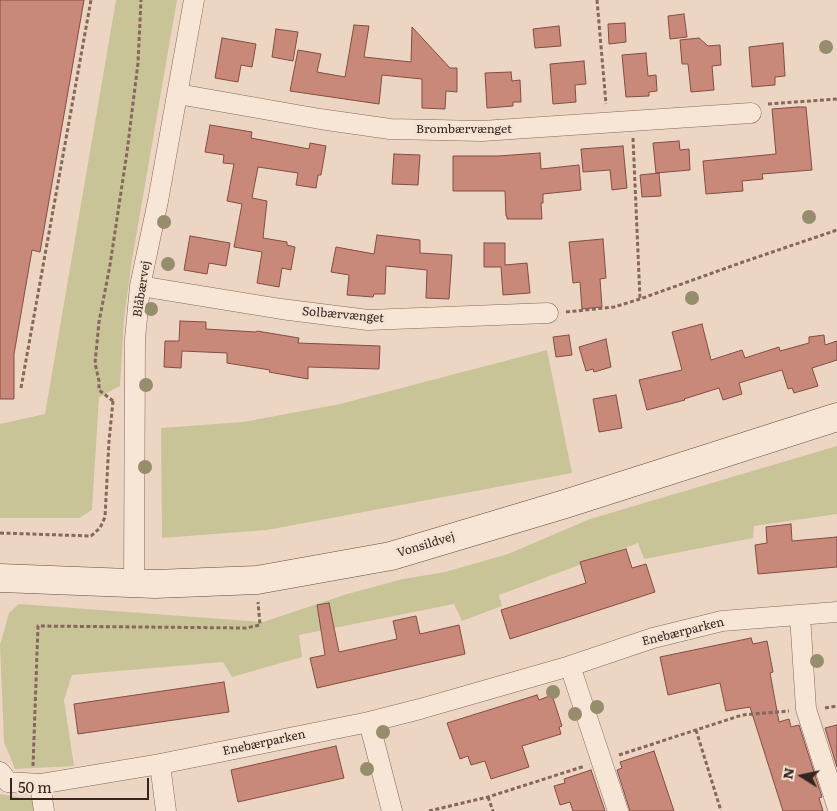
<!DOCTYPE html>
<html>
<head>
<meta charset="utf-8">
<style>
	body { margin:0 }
	#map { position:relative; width:837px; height:811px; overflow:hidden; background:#ecd6c3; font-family:Literata,serif }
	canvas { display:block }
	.north { position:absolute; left:777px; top:751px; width:50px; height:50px; -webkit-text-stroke:4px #f4e2d2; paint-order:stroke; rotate:280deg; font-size:14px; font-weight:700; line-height:20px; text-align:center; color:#36241e }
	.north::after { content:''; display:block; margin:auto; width:18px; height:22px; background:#36241e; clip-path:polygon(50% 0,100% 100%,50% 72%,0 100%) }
	.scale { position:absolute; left:10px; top:778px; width:139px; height:22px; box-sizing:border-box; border:2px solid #36241e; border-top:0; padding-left:6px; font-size:15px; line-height:18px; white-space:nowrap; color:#36241e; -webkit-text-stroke:4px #f4e2d2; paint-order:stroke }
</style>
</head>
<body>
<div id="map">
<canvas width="837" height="811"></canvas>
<div class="north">N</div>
<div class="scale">50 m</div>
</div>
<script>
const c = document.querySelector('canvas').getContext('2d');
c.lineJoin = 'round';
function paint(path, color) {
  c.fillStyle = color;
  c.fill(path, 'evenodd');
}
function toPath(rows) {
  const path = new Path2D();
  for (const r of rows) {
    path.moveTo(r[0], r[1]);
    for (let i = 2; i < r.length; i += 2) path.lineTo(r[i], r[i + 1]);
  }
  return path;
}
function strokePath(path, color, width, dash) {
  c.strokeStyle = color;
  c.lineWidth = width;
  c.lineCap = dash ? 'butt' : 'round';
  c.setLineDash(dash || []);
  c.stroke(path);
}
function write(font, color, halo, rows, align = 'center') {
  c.font = font + ' Literata,serif';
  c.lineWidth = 5;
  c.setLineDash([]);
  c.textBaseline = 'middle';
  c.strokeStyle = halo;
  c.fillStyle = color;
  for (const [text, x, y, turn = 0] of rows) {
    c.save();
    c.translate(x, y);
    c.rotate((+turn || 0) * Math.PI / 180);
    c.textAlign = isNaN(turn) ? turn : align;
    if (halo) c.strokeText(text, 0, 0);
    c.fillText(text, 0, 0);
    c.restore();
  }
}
const green = toPath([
	[116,0,177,0,132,260,124,319,120,386,99,397,92,510,79,518,0,518,0,424,45,414],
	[547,350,572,473,267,530,162,538,161,428,243,422,340,404],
	[837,446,837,514,754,526,753,538,644,559,638,543,499,595,502,606,462,621,454,604,299,635,302,657,232,677,223,662,72,675,64,700,74,766,15,769,4,742,0,645,9,613,19,604,263,622,347,594,403,579,445,572,508,554,590,519],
	[0,794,34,800,36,811,0,811]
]);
const building = toPath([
	[0,0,84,0,40,252,32,250,14,354,14,399,0,399,0,0],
	[684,14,687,37,670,39,668,16,684,14],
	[625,23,626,42,609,44,608,24,625,23],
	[354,25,369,26,364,57,411,62,412,27,450,68,457,68,457,92,446,91,445,109,422,108,422,79,382,75,379,104,290,91,298,50,321,54,317,72,345,77,354,25],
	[559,26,561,46,535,48,533,29,559,26],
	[276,29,298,32,293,61,272,57,276,29],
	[222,38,256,44,252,67,241,65,238,82,215,78,222,38],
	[699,38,708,46,720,45,721,65,712,66,714,90,691,92,688,64,682,64,680,40,699,38],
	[783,43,785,76,775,77,775,85,752,87,749,47,783,43],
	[646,53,648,76,656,75,657,91,649,92,649,96,626,97,622,55,646,53],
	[584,61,586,84,575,85,576,102,553,104,550,64,584,61],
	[511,72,512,81,520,80,521,102,513,102,513,106,487,108,485,73,511,72],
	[798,107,806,107,812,170,762,174,763,179,742,181,743,191,706,194,703,161,776,154,772,109,798,107],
	[210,125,252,132,251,138,309,149,310,143,326,146,321,175,318,175,316,188,296,185,298,173,258,167,252,198,267,201,263,238,287,242,287,245,295,247,291,270,282,268,279,287,257,283,262,252,234,247,242,204,227,201,234,164,223,163,224,155,205,152,210,125],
	[679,141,680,150,689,149,690,170,656,173,653,143,679,141],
	[623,146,627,188,612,190,610,170,583,172,581,149,623,146],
	[540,153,541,169,579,165,581,190,543,194,543,203,541,203,542,219,507,219,507,216,506,216,505,191,453,191,453,156,498,156,540,153],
	[394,154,420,155,418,185,392,184,394,154],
	[659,173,661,196,642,197,640,175,659,173],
	[377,235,420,240,420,253,452,255,449,299,426,298,427,270,386,266,385,294,374,294,373,297,347,295,349,275,331,272,336,247,374,254,377,235],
	[190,236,230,243,226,266,209,263,207,274,184,270,190,236],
	[603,239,606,278,600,279,602,307,582,309,580,282,573,283,569,242,603,239],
	[484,243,505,243,505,265,527,263,530,293,503,295,501,267,484,267,484,243],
	[180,321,206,322,206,329,256,332,257,331,299,338,298,343,380,346,379,369,308,367,308,379,269,372,270,370,227,363,227,353,182,351,181,368,164,367,165,341,179,341,180,321],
	[702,324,711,360,742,350,745,358,779,347,780,351,809,343,809,337,824,335,825,345,837,341,837,360,812,368,818,386,794,393,792,388,788,389,782,370,739,383,742,394,723,400,719,388,684,399,685,400,647,410,639,380,682,370,672,332,702,324],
	[569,335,572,355,556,357,553,337,569,335],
	[606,339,611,367,594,372,593,369,586,371,579,347,606,339],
	[616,395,622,428,599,432,593,399,616,395],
	[791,524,792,541,837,537,837,567,758,574,755,545,767,543,766,527,791,524],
	[626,549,632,568,646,564,655,592,510,639,501,610,586,583,580,562,626,549],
	[329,603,339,652,397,639,393,621,416,616,420,634,459,625,465,654,317,688,310,658,325,655,317,605,329,603],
	[751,638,753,644,767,641,773,672,770,673,779,722,789,719,791,727,799,725,822,797,819,798,823,811,783,811,750,707,726,711,720,683,668,695,660,657,751,638],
	[224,682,229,712,78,734,74,704,224,682],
	[537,695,539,700,552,695,562,726,559,727,561,734,522,746,529,767,491,779,485,761,471,765,468,756,460,759,447,723,537,695],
	[837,725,837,767,825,728,837,725],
	[336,746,344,778,238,802,231,770,336,746],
	[654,751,674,811,630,811,617,770,622,768,620,762,654,751],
	[591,770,605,811,573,811,570,802,560,805,554,786,565,783,564,779,591,770]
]);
const path = toPath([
	[597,0,606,104],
	[768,104,837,99],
	[633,138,640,299],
	[566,312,614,307,640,299,743,262,837,230],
	[21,388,91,0],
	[113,401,99,390,99,381,95,363,99,322,110,265,127,152,138,63,141,0],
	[0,533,91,536,100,528,105,517,109,441,113,401],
	[825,708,837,706],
	[696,730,721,811],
	[619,755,742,715,789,711],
	[33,766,38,626,246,628,260,625,258,602],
	[488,797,493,811],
	[429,811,488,797,585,766]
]);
const street = toPath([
	[178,94,320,119,390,129,482,131,751,113],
	[140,286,281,309,368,320,548,313],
	[134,583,135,339,140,286,158,201,194,0],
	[800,615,806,709,837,806],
	[570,666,618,811],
	[369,722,392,811],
	[160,764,166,811],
	[0,772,8,782,40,784,44,811],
	[40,784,160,764,369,722,420,709,570,666,653,638,722,621,837,612]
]);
const secondary = toPath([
	[0,578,155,584,257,580,391,556,565,504,837,417]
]);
const trees = [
	[826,47],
	[809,217],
	[164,222],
	[168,264],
	[692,298],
	[151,309],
	[146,385],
	[145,467],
	[817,661],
	[553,692],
	[597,707],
	[575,714],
	[383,732],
	[367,769]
];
const streetNames = [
	["Brombærvænget",464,129],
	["Blåbærvej",142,289,-81],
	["Solbærvænget",343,315,5],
	["Vonsildvej",426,545,-17],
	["Enebærparken",683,632,-14],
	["Enebærparken",264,743,-12]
];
paint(green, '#c9c498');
paint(building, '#c8897b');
strokePath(building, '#834c42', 1);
strokePath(street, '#85675b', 21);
strokePath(secondary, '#67493e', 29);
strokePath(path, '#85675b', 3, [4, 2.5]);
strokePath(street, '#f7e5d6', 20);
strokePath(secondary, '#f7e5d6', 28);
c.fillStyle = '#968d6d';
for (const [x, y] of trees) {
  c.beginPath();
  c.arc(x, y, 7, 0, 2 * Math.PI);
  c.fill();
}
write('12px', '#36241e', '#f4e2d2', streetNames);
</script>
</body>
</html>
